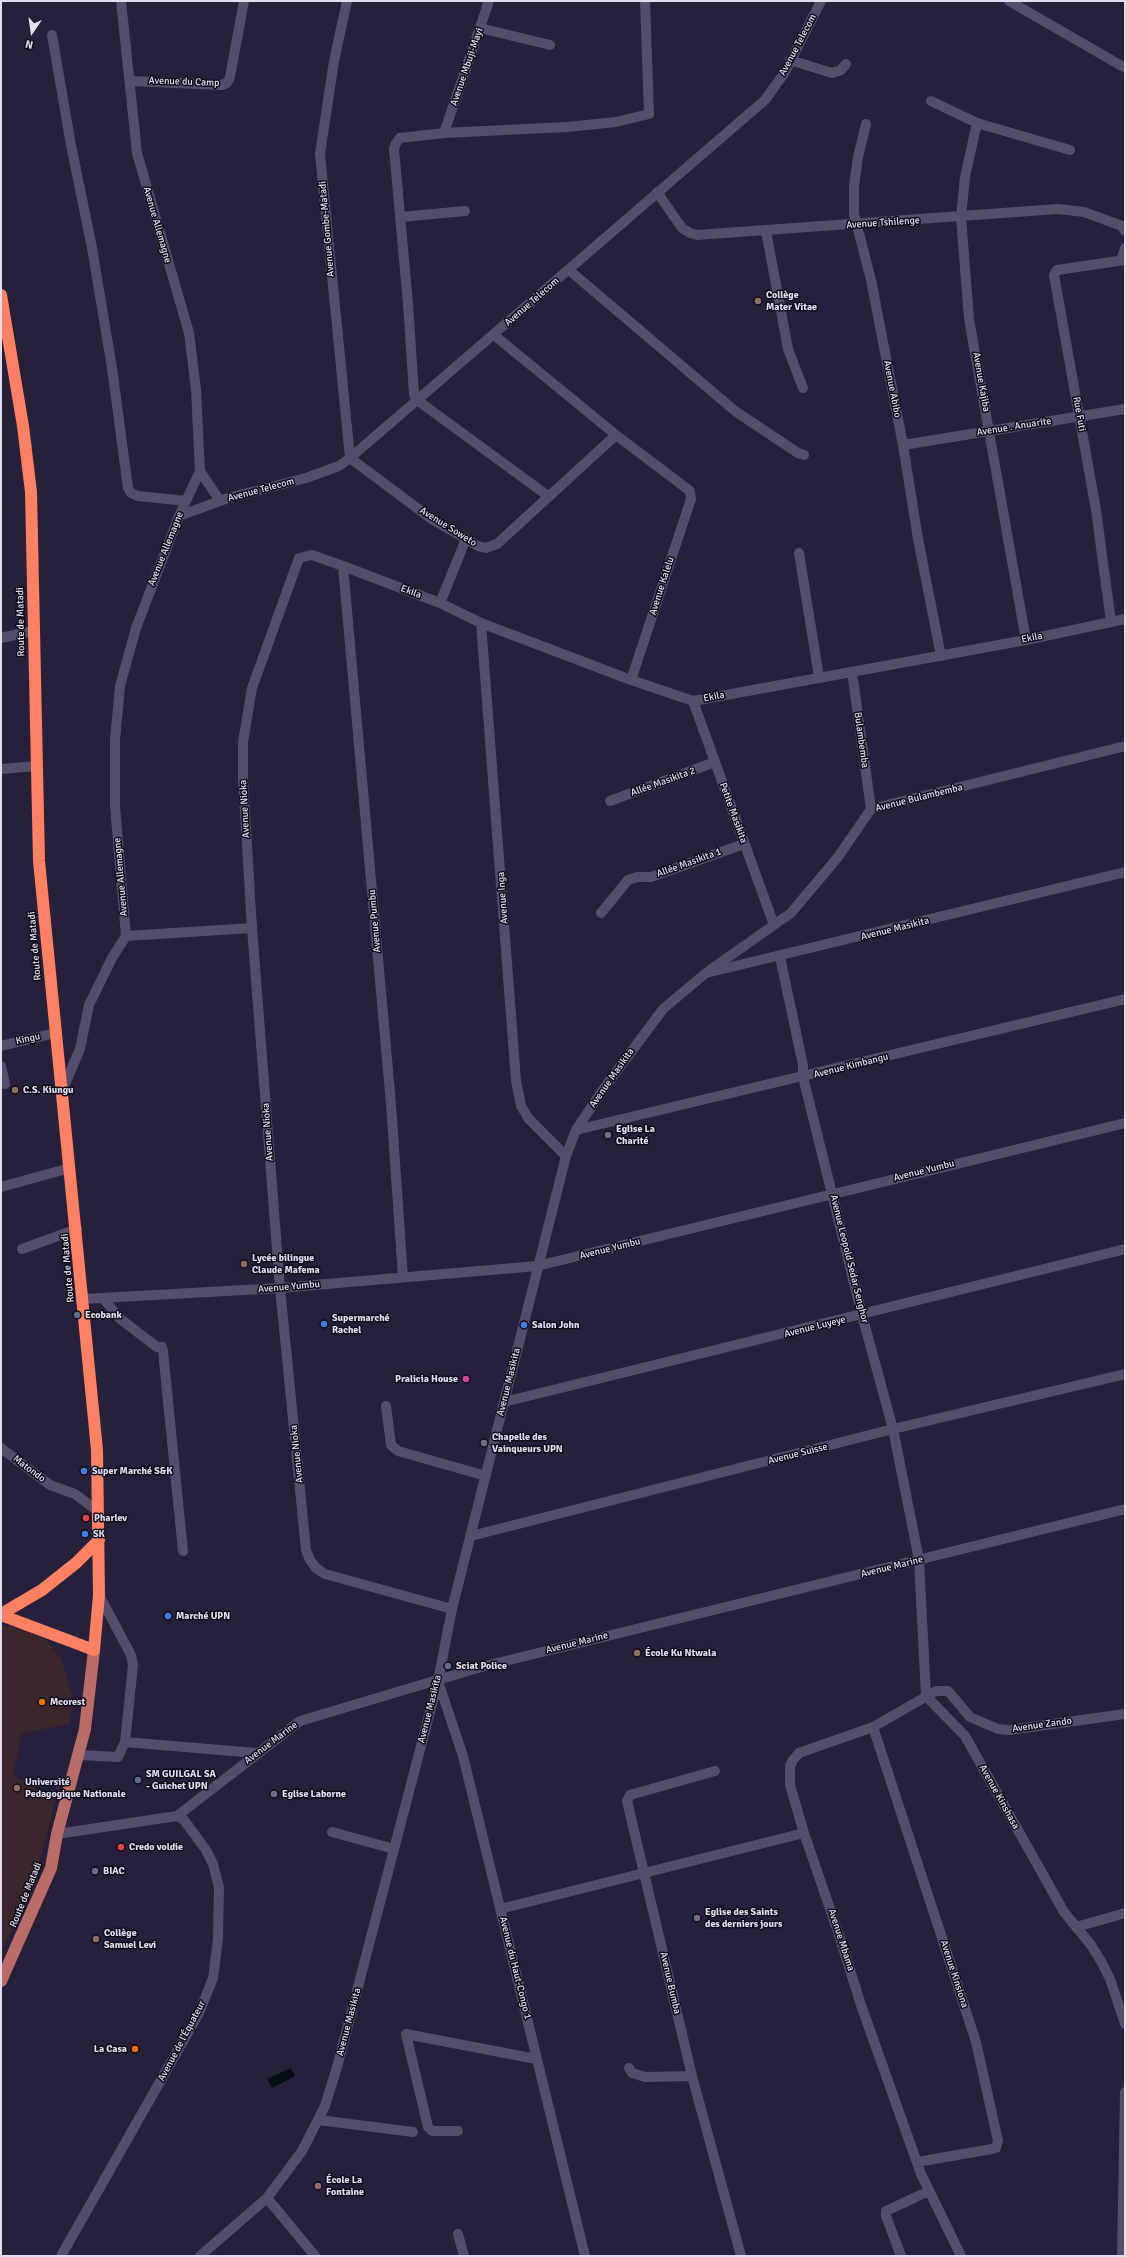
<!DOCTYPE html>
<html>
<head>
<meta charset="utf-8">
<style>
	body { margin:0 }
	#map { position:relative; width:1126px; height:2257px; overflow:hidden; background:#27203b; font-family:Signika,sans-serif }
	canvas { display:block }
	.frame { position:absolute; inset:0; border:2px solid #e1def0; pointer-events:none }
	.north { position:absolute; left:12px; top:12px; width:40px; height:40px; -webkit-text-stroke:3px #0f0c18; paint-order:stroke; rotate:193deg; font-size:11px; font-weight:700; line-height:16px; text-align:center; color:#e1def0 }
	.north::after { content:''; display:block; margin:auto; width:14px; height:18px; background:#e1def0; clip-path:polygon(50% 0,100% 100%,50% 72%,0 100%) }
</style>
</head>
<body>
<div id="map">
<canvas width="1126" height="2257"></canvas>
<div class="frame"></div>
<div class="north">N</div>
</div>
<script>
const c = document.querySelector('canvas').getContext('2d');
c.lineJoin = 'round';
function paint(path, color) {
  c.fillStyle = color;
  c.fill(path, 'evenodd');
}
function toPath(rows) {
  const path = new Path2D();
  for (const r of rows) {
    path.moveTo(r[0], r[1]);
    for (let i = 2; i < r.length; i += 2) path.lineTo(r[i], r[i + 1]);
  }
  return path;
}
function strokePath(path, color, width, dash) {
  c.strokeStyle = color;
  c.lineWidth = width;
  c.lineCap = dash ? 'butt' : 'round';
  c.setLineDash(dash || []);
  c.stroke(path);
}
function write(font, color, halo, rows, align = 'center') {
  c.font = font + ' Signika,sans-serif';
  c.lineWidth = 3;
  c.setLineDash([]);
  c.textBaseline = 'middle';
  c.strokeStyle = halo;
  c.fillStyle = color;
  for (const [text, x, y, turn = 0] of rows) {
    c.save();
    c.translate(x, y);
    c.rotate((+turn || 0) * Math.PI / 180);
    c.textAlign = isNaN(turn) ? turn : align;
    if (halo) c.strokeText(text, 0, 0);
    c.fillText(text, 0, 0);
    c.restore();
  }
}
const education = toPath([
	[1,1626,24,1628,46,1640,61,1659,73,1698,70,1724,22,1733,13,1775,55,1801,36,1876,21,1914,1,1950]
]);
const water = toPath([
	[291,2068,295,2076,272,2088,267,2079]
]);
const minor = toPath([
	[347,1,334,61,320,154,350,458,433,520,478,546,486,548,497,544,616,435],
	[1009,1,1125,68],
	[480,28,550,45],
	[52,35,71,145,92,248,112,368,128,488,131,493,138,496,186,501],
	[790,60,832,73,841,70,846,64],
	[130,81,222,85,227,83,230,77,244,1],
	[931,101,977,123,1070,150],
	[977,123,965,177,961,217,969,319,1026,640],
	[866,124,858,157,854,186,854,214,871,280,903,445,918,539,941,656],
	[444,133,489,1],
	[657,192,682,228,690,233,697,235,1058,209,1084,212,1122,226,1125,231],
	[401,217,465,211],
	[766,231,788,349,803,388],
	[1121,260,1125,248],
	[569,270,735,411,798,453,804,455],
	[494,335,616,435,690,491,691,499,631,680],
	[903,445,1125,409],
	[200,471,220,501],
	[548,496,417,400,414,394,408,304,394,149,396,143,400,138,444,133,567,127,616,122,649,114,645,1],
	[179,516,228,498,306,478,339,466,350,458,765,100,785,72,821,1],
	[799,553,819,677],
	[343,566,391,1104,403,1277],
	[440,603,466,539],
	[1111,622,1096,510,1054,275,1057,270,1125,260],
	[481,623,516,1081,521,1106,529,1119,566,1156],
	[1,638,33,631],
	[852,672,871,809],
	[693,701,774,925],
	[1,769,37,766],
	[610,801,715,762],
	[601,913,628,880,637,877,651,877,744,844],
	[126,936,252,928],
	[780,957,803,1065,803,1077,862,1315,893,1429,919,1560,926,1696,965,1736,1064,1912,1091,1945,1102,1963,1110,1979,1125,2024],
	[710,970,791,913,838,857,871,809,1125,746],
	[1,1046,56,1033],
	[1,1066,5,1084],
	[62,1091,80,1049,89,1005,112,958,126,936,115,806,115,740,120,686,136,628,179,516,200,471,196,390,189,333,137,153,121,1],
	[576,1130,1125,999],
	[1,1187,70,1168],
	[22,1249,77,1229],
	[103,1298,119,1318,157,1347,162,1347,163,1351,183,1551],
	[83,1299,280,1288,537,1266,1125,1123],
	[504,1402,1125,1249],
	[386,1406,391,1445,398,1451,486,1476],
	[1,1448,50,1485,75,1494,99,1512],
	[471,1536,893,1429,1125,1374],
	[452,1609,325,1574,316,1568,310,1560,306,1550,280,1288,252,928,243,780,243,742,252,688,299,558,312,555,343,566,440,603,481,623,631,680,693,701,1026,640,1125,619],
	[438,1681,463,1756,585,2256],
	[873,1727,976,2042,998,2141,996,2148,992,2149,917,2162],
	[125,1742,256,1753],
	[79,1755,118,1757,125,1742,133,1665,131,1655,99,1595],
	[715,1771,630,1795,627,1801,692,2076,741,2256],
	[332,1832,394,1849],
	[57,1834,177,1816,300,1721,481,1667,1125,1509],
	[500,1909,804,1833],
	[1076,1927,1125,1913],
	[629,2068,632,2073,645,2077,692,2076],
	[319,2120,413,2132],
	[458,2131,432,2131,428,2127,406,2034,536,2059],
	[267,2198,315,2256],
	[458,2234,464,2256],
	[61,2256,199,2013,213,1978,218,1938,219,1887,213,1864,206,1850,184,1820,177,1816],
	[200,2256,267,2198,302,2151,325,2106,337,2067,438,1681,452,1609,566,1156,576,1130,602,1091,663,1009,706,973,1125,872],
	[901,2256,886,2216,886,2211,929,2191],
	[961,2256,921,2174,861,2005,839,1935,804,1833,790,1785,790,1766,793,1760,799,1753,873,1727,936,1691,948,1691,970,1717,998,1729,1009,1730,1125,1714],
	[1122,2256,1125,2092]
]);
const major = toPath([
	[1,1981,51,1868,57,1834,85,1729,94,1650]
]);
const highway = toPath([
	[1,295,23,426,31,492,39,861,97,1450,99,1595,94,1650,1,1615],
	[1,1614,42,1590,76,1563,99,1540]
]);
const markers = [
	[758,301,4,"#8d6e63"],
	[15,1090,4,"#8d6e63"],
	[608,1135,4,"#6b7280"],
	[244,1264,4,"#8d6e63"],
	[77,1315,4,"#5c6f8a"],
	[324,1324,4,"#3f7fe0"],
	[524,1325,4,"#3f7fe0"],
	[466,1379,4,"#d1479c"],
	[484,1443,4,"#6b7280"],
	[84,1471,4,"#3f7fe0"],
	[86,1518,4,"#e0444e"],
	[85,1534,4,"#3f7fe0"],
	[168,1616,4,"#3f7fe0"],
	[637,1653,4,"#8d6e63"],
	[448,1666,4,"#5c6f8a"],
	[42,1702,4,"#e8710a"],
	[138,1780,4,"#5c6f8a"],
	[17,1788,4,"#8d6e63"],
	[274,1794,4,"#6b7280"],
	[121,1847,4,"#e0444e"],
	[95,1871,4,"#5c6f8a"],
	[697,1918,4,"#6b7280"],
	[96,1939,4,"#8d6e63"],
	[135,2049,4,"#e8710a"],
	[318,2186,4,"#8d6e63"]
];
const streetNames = [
	["Avenue Telecom",798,45,-62],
	["Avenue Mbuji-Mayi",467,67,-71],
	["Avenue du Camp",184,82,2],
	["Avenue Tshilenge",883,223,-4],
	["Avenue Allemagne",157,225,74],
	["Avenue Gombe-Matadi",327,229,-95],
	["Avenue Telecom",532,302,-41],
	["Avenue Kajiba",981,382,80],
	["Avenue Abibo",892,389,79],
	["Rue Futi",1079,414,80],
	["Avenue . Anuarite",1014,427,-9],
	["Avenue Telecom",261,490,-15],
	["Avenue Soweto",448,527,32],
	["Avenue Allemagne",166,549,-68],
	["Avenue Kalelu",662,586,-72],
	["Ekila",411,592,21],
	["Route de Matadi",21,622,-91],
	["Ekila",1032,638,-11],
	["Ekila",714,697,-11],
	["Bulambemba",861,740,82],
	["Allée Masikita 2",663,782,-20],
	["Avenue Bulambemba",919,798,-14],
	["Avenue Nioka",245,809,-93],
	["Petite Masikita",733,813,70],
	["Allée Masikita 1",689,863,-20],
	["Avenue Allemagne",121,877,-95],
	["Avenue Inga",503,898,-94],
	["Avenue Pumbu",375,921,-95],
	["Avenue Masikita",895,929,-14],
	["Route de Matadi",35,946,-95],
	["Kingu",28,1039,-12],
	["Avenue Kimbangu",851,1066,-14],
	["Avenue Masikita",612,1078,-55],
	["Avenue Nioka",268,1132,-94],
	["Avenue Yumbu",924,1171,-14],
	["Avenue Yumbu",610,1249,-14],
	["Avenue Leopold Sedar Senghor",849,1259,76],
	["Route de Matadi",68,1268,-95],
	["Avenue Yumbu",289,1287,-5],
	["Avenue Luyeye",815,1327,-14],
	["Avenue Masikita",509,1382,-76],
	["Avenue Nioka",297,1454,-96],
	["Avenue Suisse",798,1454,-14],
	["Matondo",29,1469,37],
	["Avenue Marine",892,1567,-14],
	["Avenue Marine",577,1643,-14],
	["Avenue Masikita",430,1709,-76],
	["Avenue Zando",1042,1725,-8],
	["Avenue Marine",271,1743,-37],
	["Avenue Kinshasa",999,1797,61],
	["Route de Matadi",26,1895,-68],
	["Avenue Mbama",841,1940,72],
	["Avenue du Haut-Congo 1",515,1968,76],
	["Avenue Kinsiona",954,1974,72],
	["Avenue Bumba",670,1983,77],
	["Avenue Masikita",349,2022,-75],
	["Avenue de l'Équateur",182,2041,-62]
];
const poiNames = [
	["Collège",766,295],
	["Mater Vitae",766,307],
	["C.S. Kiungu",23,1090],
	["Eglise La",616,1129],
	["Charité",616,1141],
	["Lycée bilingue",252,1258],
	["Claude Mafema",252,1270],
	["Ecobank",85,1315],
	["Supermarché",332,1318],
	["Rachel",332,1330],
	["Salon John",532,1325],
	["Pralicia House",458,1379,"right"],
	["Chapelle des",492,1437],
	["Vainqueurs UPN",492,1449],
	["Super Marché S&K",92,1471],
	["Pharlev",94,1518],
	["SK",93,1534],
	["Marché UPN",176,1616],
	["École Ku Ntwala",645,1653],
	["Sciat Police",456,1666],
	["Mcorest",50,1702],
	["SM GUILGAL SA",146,1774],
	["- Guichet UPN",146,1786],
	["Université",25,1782],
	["Pedagogique Nationale",25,1794],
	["Eglise Laborne",282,1794],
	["Credo voldie",129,1847],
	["BIAC",103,1871],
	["Eglise des Saints",705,1912],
	["des derniers jours",705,1924],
	["Collège",104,1933],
	["Samuel Levi",104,1945],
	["La Casa",127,2049,"right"],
	["École La",326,2180],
	["Fontaine",326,2192]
];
paint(education, '#3a272b');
paint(water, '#040f11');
strokePath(minor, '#544d6b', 10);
strokePath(major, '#ba6c66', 12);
strokePath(highway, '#fe8163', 12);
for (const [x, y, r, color] of markers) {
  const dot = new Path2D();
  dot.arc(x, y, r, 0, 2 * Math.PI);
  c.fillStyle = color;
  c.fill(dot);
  strokePath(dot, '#0f0c18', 1.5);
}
write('10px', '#e1def0', '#0f0c18', streetNames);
write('bold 10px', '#e1def0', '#0f0c18', poiNames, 'left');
</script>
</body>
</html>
